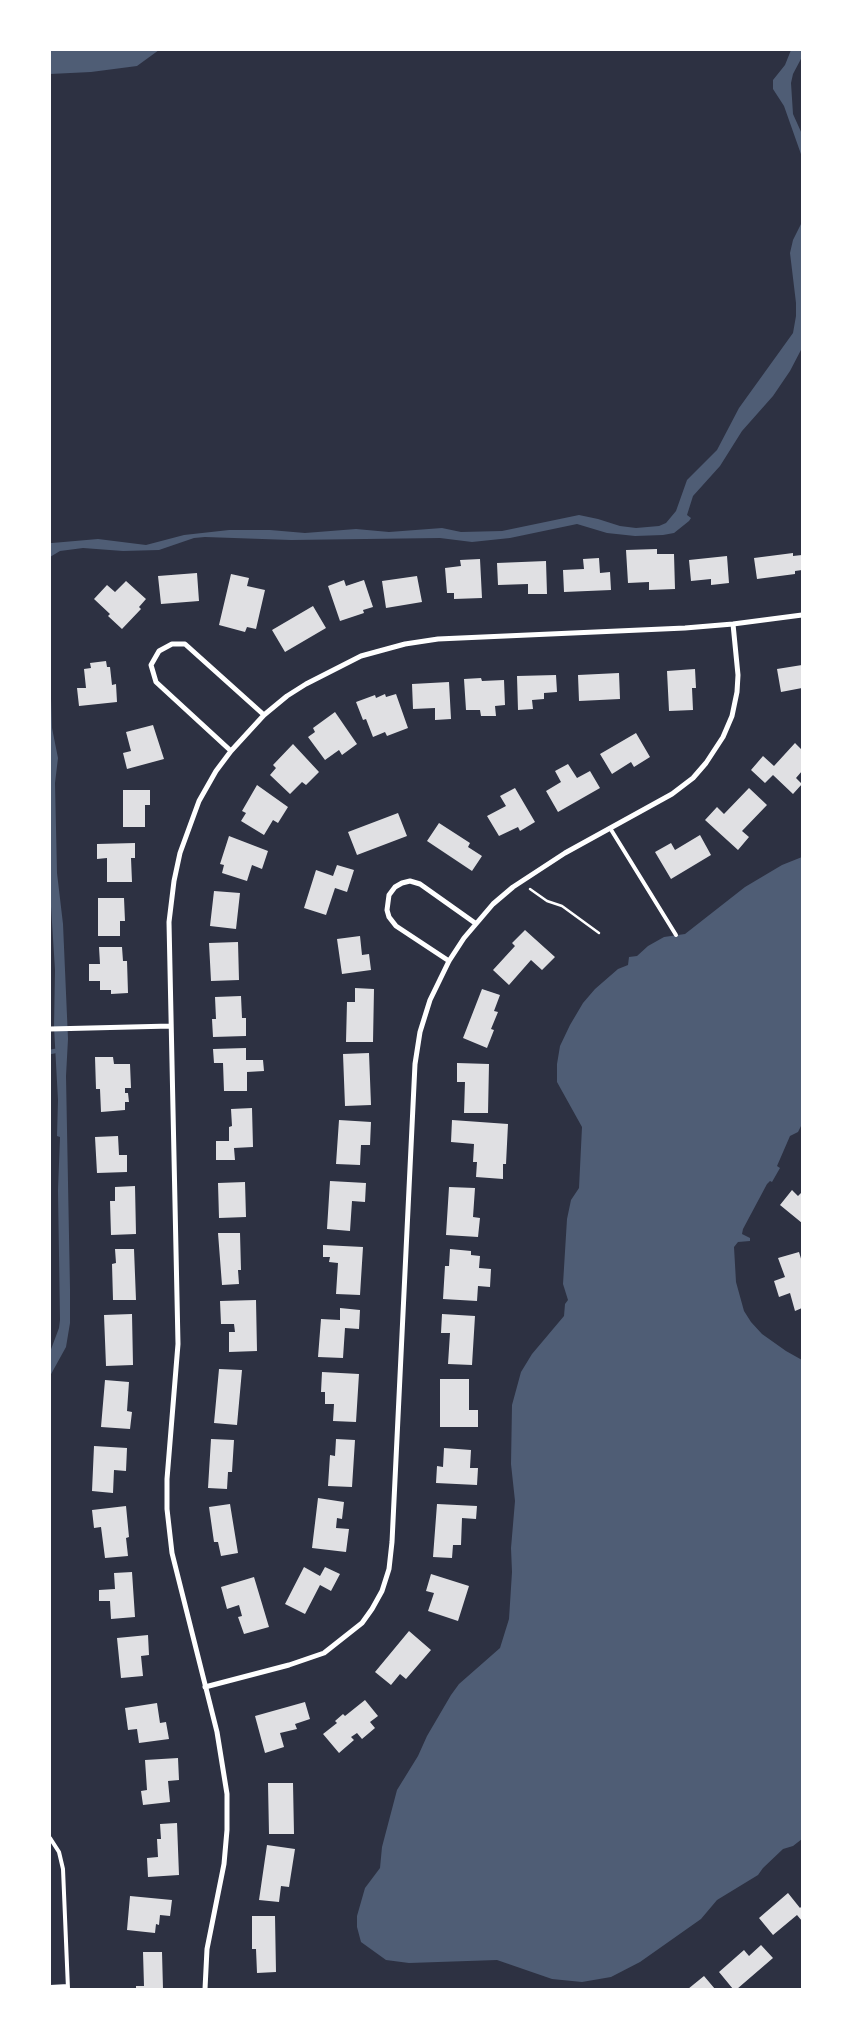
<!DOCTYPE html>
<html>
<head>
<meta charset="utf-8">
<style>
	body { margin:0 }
	#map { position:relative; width:852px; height:2039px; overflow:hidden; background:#2d3142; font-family:Karla,sans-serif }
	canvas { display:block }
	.frame { position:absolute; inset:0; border:51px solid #fff; pointer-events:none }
</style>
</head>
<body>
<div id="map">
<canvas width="852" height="2039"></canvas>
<div class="frame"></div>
</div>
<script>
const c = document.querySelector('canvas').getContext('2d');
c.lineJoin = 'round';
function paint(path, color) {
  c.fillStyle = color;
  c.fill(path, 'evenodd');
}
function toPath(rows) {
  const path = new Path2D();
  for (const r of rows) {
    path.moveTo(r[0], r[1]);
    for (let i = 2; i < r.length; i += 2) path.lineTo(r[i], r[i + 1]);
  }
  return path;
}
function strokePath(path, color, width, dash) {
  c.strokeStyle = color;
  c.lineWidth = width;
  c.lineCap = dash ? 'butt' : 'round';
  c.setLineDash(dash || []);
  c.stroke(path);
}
const water = toPath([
	[50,50,159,50,137,66,91,72,50,74],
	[791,50,802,50,802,57,793,74,791,83,793,114,802,134,802,157,784,106,773,89,773,80,785,65],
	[802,222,802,348,790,371,773,396,742,431,720,466,693,496,687,515,691,518,689,521,674,533,663,535,635,536,607,533,577,524,510,538,472,542,440,538,291,540,205,537,194,538,159,550,123,551,83,548,60,551,50,557,50,543,52,543,98,539,146,545,184,535,229,530,270,530,305,533,356,529,389,532,442,528,461,532,502,531,579,515,598,519,620,526,636,528,659,526,666,523,676,511,687,480,717,450,739,408,793,333,796,316,796,303,790,253,793,240],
	[50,668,52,728,58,758,55,783,57,873,63,924,68,1039,66,1076,70,1289,70,1323,66,1347,50,1376,50,1352,59,1328,60,1320,58,1190,60,1137,57,1136,58,1100,54,1027,55,970,50,891],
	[802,857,802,1124,798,1132,790,1136,777,1166,780,1168,772,1182,770,1181,767,1184,743,1229,742,1234,750,1238,750,1241,738,1242,734,1247,736,1282,744,1311,751,1322,762,1334,786,1351,802,1360,802,1839,793,1846,783,1849,763,1868,758,1875,717,1900,701,1919,640,1962,611,1977,582,1982,552,1979,497,1960,409,1963,386,1960,361,1942,357,1927,357,1916,365,1888,380,1868,382,1847,397,1790,418,1756,427,1736,451,1695,459,1684,500,1648,509,1619,512,1572,511,1548,515,1501,511,1464,512,1405,521,1372,532,1354,564,1316,565,1304,568,1300,563,1284,567,1219,571,1200,579,1188,582,1127,557,1082,557,1064,560,1046,570,1025,583,1003,595,989,618,969,628,965,629,957,637,956,648,946,664,937,685,934,745,887,782,865]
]);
const stream = toPath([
	[50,1052,55,1051]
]);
const building = toPath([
	[657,549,657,554,674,554,675,589,649,590,649,582,628,583,626,550],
	[793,553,793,556,802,555,802,570,795,571,795,574,757,579,754,558],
	[727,556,729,583,711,585,711,579,691,581,689,560],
	[599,558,600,573,610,572,611,590,564,592,563,570,584,569,583,559],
	[480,559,482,598,454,599,454,593,447,593,445,568,461,566,460,560],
	[546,561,547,594,528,594,528,584,498,585,497,563],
	[197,573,199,601,161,604,158,576],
	[231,574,249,578,247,586,265,590,256,629,247,627,245,632,219,625],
	[417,576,422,602,386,608,382,581],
	[344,580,346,586,364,580,373,607,363,610,364,613,340,621,328,586],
	[126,581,146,599,139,607,141,609,122,629,108,616,110,614,94,599,107,585,115,592],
	[313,606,326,628,285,652,272,630],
	[106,661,107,667,110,667,112,685,116,684,117,702,79,706,77,688,86,688,84,669,91,668,90,663],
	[802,665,802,688,781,692,777,669],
	[695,669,696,688,692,688,693,710,669,711,667,671],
	[619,673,620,699,579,701,578,675],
	[556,675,557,692,544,693,544,699,532,700,533,709,518,710,517,676],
	[481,678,482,681,504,680,505,705,495,706,496,716,481,716,480,710,466,710,464,679],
	[449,682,451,719,435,720,435,708,413,709,412,684],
	[385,694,386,697,396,694,408,728,387,736,385,732,373,737,366,719,363,720,356,702,375,695,376,698],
	[335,712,357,744,342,755,339,750,325,760,308,737,315,732,313,728],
	[153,725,164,759,127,769,123,753,131,751,126,732],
	[636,733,650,757,634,767,631,762,612,774,600,754],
	[795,743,802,750,802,771,796,778,802,784,793,794,773,775,765,783,751,770,763,756,774,766],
	[293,744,319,772,306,785,302,782,290,794,270,775,276,768,273,765],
	[568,764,577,778,590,771,600,788,558,812,546,791,561,782,555,771],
	[257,785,288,807,278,823,273,820,264,835,241,821,246,813,242,811],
	[515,788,535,822,520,831,518,827,499,836,487,816,506,806,500,796],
	[749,788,767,805,742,831,749,837,738,850,705,820,717,807,724,814],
	[123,790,150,790,150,805,145,805,145,827,123,827],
	[398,813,407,836,357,855,348,832],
	[439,823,470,843,468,847,482,856,472,871,427,841],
	[700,835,711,855,671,879,655,852,671,843,675,850],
	[229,836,268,851,262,869,252,865,247,881,222,873,224,865,220,864],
	[135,843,135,858,131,858,132,882,107,882,107,858,97,859,97,844],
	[337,865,354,870,347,892,335,888,326,915,304,908,316,870,333,876],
	[214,891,240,893,236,929,210,926],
	[98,898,124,898,125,921,120,921,120,936,98,936],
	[525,930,555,957,542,970,531,960,509,985,493,970,515,946,512,943],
	[360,936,362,955,369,954,371,970,342,974,337,939],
	[238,942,239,980,211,981,209,943],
	[99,947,122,947,123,961,127,961,128,993,111,994,111,990,100,990,100,981,89,981,89,964,100,964],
	[355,988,374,989,373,1042,346,1042,347,1002,355,1002],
	[482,989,500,995,494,1011,498,1012,491,1029,494,1030,487,1048,463,1038],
	[241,996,242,1018,246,1018,246,1036,213,1037,212,1019,216,1019,215,997],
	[246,1048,246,1060,263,1060,264,1071,247,1072,247,1091,224,1091,223,1063,214,1063,213,1049],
	[369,1053,371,1105,345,1106,343,1054],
	[95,1057,113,1057,114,1064,130,1064,131,1088,125,1088,125,1093,128,1093,129,1102,125,1102,125,1110,101,1112,100,1089,96,1089],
	[457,1063,489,1064,488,1113,464,1113,465,1082,457,1082],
	[252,1108,253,1147,234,1148,235,1160,216,1160,216,1141,229,1141,229,1127,232,1126,231,1109],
	[339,1120,371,1122,370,1145,361,1145,360,1165,336,1164],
	[452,1120,508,1124,506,1164,503,1164,503,1179,476,1177,477,1162,473,1162,474,1144,451,1142],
	[118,1136,119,1155,127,1155,127,1172,97,1173,95,1137],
	[330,1181,366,1183,365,1202,352,1201,350,1231,327,1229],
	[245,1182,246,1217,219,1218,218,1183],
	[135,1186,136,1234,111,1235,110,1201,115,1201,115,1187],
	[449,1187,475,1188,473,1217,480,1218,478,1237,446,1235],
	[792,1190,798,1196,802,1192,802,1223,780,1205],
	[218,1233,240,1233,241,1270,238,1270,239,1284,222,1285],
	[323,1245,363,1247,360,1295,336,1294,338,1263,329,1262,330,1257,323,1257],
	[115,1249,134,1249,136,1300,113,1300,112,1264,116,1263],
	[450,1249,471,1251,471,1255,480,1256,479,1268,491,1269,490,1287,478,1286,477,1301,443,1299,445,1266,449,1266],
	[799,1252,802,1262,802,1308,795,1311,790,1293,779,1297,774,1281,785,1277,778,1258],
	[256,1300,257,1351,229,1352,229,1332,235,1332,234,1324,221,1324,220,1301],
	[340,1308,360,1310,359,1329,345,1328,343,1358,318,1357,321,1319,340,1320],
	[132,1314,133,1365,106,1366,104,1315],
	[442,1314,475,1316,472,1365,448,1364,450,1333,441,1333],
	[219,1369,242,1370,237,1425,214,1423],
	[322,1372,359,1374,356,1422,333,1421,334,1404,325,1404,325,1392,321,1392],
	[440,1379,469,1379,469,1410,478,1410,478,1427,440,1427],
	[105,1380,129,1382,127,1411,132,1412,130,1429,101,1427],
	[211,1439,234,1440,232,1472,228,1472,227,1489,208,1488],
	[336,1439,355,1440,352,1487,328,1486,330,1455,335,1456],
	[94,1446,127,1448,126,1471,114,1470,113,1493,92,1491],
	[444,1448,471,1450,470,1468,478,1468,477,1485,436,1483,437,1466,443,1467],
	[318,1498,344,1502,342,1519,337,1518,336,1528,349,1529,346,1552,312,1548],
	[230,1504,238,1553,221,1556,218,1542,214,1542,209,1507],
	[437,1504,477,1506,476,1519,462,1518,461,1545,453,1545,452,1558,433,1557],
	[126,1506,129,1537,126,1538,128,1556,105,1558,101,1527,94,1528,92,1510],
	[304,1567,320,1576,325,1567,340,1574,331,1591,320,1585,305,1614,285,1604],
	[132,1572,135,1617,111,1619,110,1601,99,1601,99,1590,115,1589,114,1573],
	[431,1574,469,1586,458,1621,428,1611,434,1593,426,1591],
	[254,1577,269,1627,244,1634,238,1617,242,1616,239,1605,227,1609,221,1587],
	[409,1631,431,1650,406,1679,400,1674,391,1685,375,1672],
	[148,1635,149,1655,141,1656,143,1676,121,1678,117,1638],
	[365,1700,378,1716,370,1722,375,1728,362,1739,357,1733,351,1737,354,1740,339,1753,323,1734,337,1723,335,1721,343,1714,345,1716],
	[305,1702,310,1719,295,1724,297,1729,280,1733,284,1747,265,1753,255,1716],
	[157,1703,160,1723,166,1722,169,1739,139,1743,137,1729,128,1730,125,1708],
	[178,1758,179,1780,168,1781,170,1802,143,1805,141,1791,147,1790,145,1760],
	[268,1783,293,1783,294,1834,269,1834],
	[177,1823,179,1875,148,1877,147,1858,158,1857,157,1839,161,1839,160,1824],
	[267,1845,295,1849,289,1887,281,1886,279,1902,259,1900],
	[788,1893,800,1908,802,1906,802,1921,797,1915,773,1935,759,1918],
	[130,1896,172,1900,170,1916,160,1915,159,1925,156,1924,155,1933,127,1930],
	[252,1916,275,1916,276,1972,257,1973,256,1949,252,1949],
	[761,1945,773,1958,737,1989,733,1989,719,1972,744,1950,749,1956],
	[143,1952,162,1952,163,1989,136,1989,136,1986,144,1986],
	[704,1976,715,1989,688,1989]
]);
const path = toPath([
	[530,889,547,901,562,906,599,933]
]);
const service = toPath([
	[610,828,676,935],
	[50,1838,59,1852,63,1869,68,1989],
	[50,1987,68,1986]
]);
const minor = toPath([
	[231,751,156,682,151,665,159,651,172,644,185,644,264,715],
	[449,961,396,926,389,917,387,910,389,895,395,887,402,883,410,881,420,884,475,923],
	[50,1029,171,1026],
	[205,1687,289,1665,324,1653,362,1623,372,1609,382,1591,389,1569,392,1542,415,1064,420,1032,430,1000,449,961,464,938,493,904,513,887,565,853,672,794,693,778,706,763,723,737,732,716,737,692,738,675,733,624],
	[205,1989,207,1949,224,1864,227,1830,227,1794,217,1732,172,1553,167,1509,167,1479,178,1344,169,922,174,881,180,853,199,801,216,771,231,751,264,715,287,696,306,684,361,656,405,644,438,639,685,628,733,624,802,615]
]);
paint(water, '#4f5d75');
strokePath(stream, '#4f5d75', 4.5);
paint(building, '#e0e0e3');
strokePath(path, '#fff', 2.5);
strokePath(service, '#fff', 4);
strokePath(minor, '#fff', 5);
</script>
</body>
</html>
